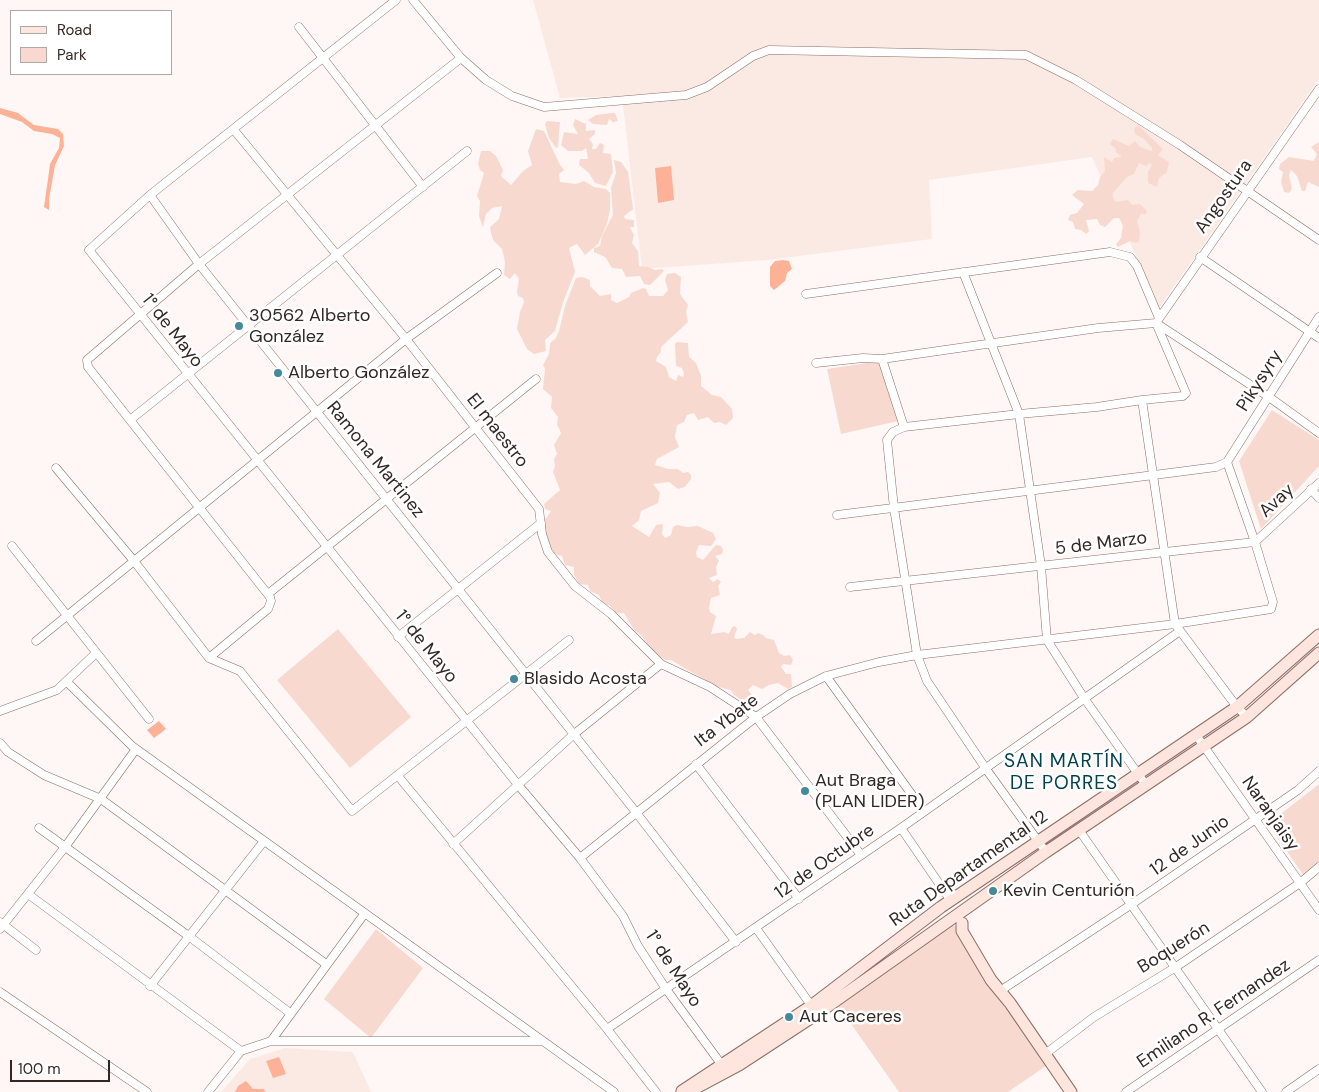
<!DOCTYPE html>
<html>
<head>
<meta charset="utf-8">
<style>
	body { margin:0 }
	#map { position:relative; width:1319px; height:1092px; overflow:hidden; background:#fef7f5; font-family:"DM Sans",sans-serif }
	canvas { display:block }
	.legend { position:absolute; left:10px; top:10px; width:162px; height:65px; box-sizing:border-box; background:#fff; border:1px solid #ada9a7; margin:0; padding:6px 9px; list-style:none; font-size:15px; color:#332723 }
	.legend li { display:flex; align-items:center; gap:10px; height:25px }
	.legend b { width:25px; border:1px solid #ada9a7 }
	.scale { position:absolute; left:10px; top:1060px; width:100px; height:22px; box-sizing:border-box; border:2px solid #332723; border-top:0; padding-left:6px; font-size:15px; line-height:18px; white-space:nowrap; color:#332723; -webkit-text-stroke:4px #fff; paint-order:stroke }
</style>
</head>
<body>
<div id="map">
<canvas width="1319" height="1092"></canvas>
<ul class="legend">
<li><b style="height:6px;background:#fee5dd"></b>Road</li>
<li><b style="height:14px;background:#f8d9cf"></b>Park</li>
</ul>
<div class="scale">100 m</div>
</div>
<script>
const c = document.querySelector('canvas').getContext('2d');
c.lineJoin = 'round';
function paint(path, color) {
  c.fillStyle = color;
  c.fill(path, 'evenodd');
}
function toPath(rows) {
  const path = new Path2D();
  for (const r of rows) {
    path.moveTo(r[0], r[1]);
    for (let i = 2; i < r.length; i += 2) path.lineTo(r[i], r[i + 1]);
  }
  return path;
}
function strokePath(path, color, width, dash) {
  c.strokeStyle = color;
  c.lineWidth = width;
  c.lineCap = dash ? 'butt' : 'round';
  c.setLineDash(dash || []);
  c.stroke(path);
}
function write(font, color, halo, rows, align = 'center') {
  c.font = font + ' "DM Sans",sans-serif';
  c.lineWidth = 5;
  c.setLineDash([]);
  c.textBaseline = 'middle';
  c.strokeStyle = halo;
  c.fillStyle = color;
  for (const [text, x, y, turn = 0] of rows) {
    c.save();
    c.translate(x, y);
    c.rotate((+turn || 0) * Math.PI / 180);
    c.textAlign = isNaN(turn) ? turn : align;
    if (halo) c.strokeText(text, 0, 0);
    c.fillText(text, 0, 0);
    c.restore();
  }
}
const built = toPath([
	[533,0,1319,0,1319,79,1159,308,1092,157,929,180,932,239,768,260,642,269,622,96,560,98],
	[285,1048,353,1052,371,1092,221,1092,250,1059]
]);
const green = toPath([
	[612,113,615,113,618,121,613,122,609,119,607,125,593,124,588,120,596,115],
	[575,119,586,124,586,131,595,130,595,134,589,139,593,144,592,149,596,149,600,143,604,145,603,153,611,154,613,172,606,186,595,183,589,173,579,165,580,159,588,159,586,148,582,151,568,151,561,145,564,132,578,134,573,125],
	[547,121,560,122,558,147,556,148,549,138,545,124],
	[1138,125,1163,149,1158,155,1169,162,1167,172,1159,178,1157,187,1148,183,1148,172,1152,165,1150,163,1146,166,1139,163,1134,174,1127,177,1113,193,1113,198,1116,202,1128,200,1132,205,1140,204,1147,211,1146,214,1141,214,1137,221,1140,232,1139,242,1136,243,1130,241,1118,247,1116,244,1121,238,1123,225,1119,218,1114,218,1105,227,1100,225,1097,219,1086,220,1089,231,1086,234,1081,230,1075,229,1073,222,1068,220,1070,215,1077,213,1084,204,1072,195,1078,190,1092,191,1098,185,1100,177,1105,171,1104,157,1112,162,1114,158,1122,157,1116,152,1116,149,1110,144,1113,139,1129,146,1135,141,1140,147,1152,151,1152,148,1144,139,1135,134,1134,128],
	[536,129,544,131,560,165,564,170,559,174,560,182,576,184,584,181,594,187,606,189,610,193,610,209,607,224,598,244,585,255,577,244,569,248,575,272,563,302,555,331,545,340,546,351,534,354,527,349,517,329,520,312,524,302,523,298,518,296,517,292,519,279,515,273,510,279,504,275,505,262,502,249,493,240,491,233,490,227,499,219,502,206,492,208,486,214,483,227,479,216,480,201,477,196,484,173,480,170,478,164,481,151,490,151,496,156,503,170,501,176,511,185,523,171,532,165,528,151],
	[1319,136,1319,187,1308,182,1305,191,1302,191,1297,176,1291,170,1289,175,1292,189,1289,193,1284,192,1281,182,1283,172,1279,169,1280,164,1289,157,1314,161,1317,154,1311,147,1319,142],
	[614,160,621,162,628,172,633,209,624,216,625,219,634,220,634,227,630,227,634,235,632,243,638,251,639,266,648,267,655,270,662,269,664,271,650,285,644,284,640,276,626,277,622,269,612,268,605,257,594,252,594,248,600,246,602,236,613,215,611,188,616,173],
	[675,273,681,277,680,294,688,305,686,312,688,322,661,347,661,352,657,357,656,361,666,367,669,377,676,381,678,375,683,377,684,374,682,368,676,366,675,344,677,342,688,343,689,357,696,363,701,376,701,386,712,395,721,397,732,409,733,418,726,425,720,422,714,423,708,417,698,420,694,413,687,415,684,422,677,425,675,437,679,447,657,459,655,465,668,469,678,469,683,473,688,472,691,475,691,479,685,487,678,489,669,482,653,484,660,493,658,503,641,511,639,520,632,526,649,537,656,525,663,524,662,534,665,538,671,535,673,527,677,525,687,527,698,526,713,533,716,539,711,546,699,545,696,552,697,557,703,560,716,545,721,546,723,550,722,554,715,556,719,561,716,567,717,575,709,578,713,582,718,579,721,582,718,586,720,595,711,598,709,608,710,612,716,616,711,634,724,632,729,634,732,627,735,626,737,629,734,637,736,639,744,638,750,632,755,635,758,633,763,635,766,638,774,640,779,653,784,656,790,655,793,660,791,665,783,664,781,667,786,674,791,674,792,687,788,689,778,683,769,685,762,689,753,685,748,690,754,697,748,705,733,694,731,690,715,686,671,660,666,660,654,653,641,635,635,631,624,613,616,613,609,605,603,605,599,595,590,591,588,585,579,584,574,575,574,567,565,565,562,556,555,554,548,546,545,532,544,521,551,511,545,509,544,504,560,490,553,472,555,466,554,459,557,454,554,445,561,433,557,424,558,417,551,408,552,397,543,389,545,369,543,365,549,354,550,343,556,338,559,331,565,306,576,278,582,277,590,280,590,286,600,296,611,294,611,300,617,303,629,297,631,293,643,288,646,289,649,296,663,296,668,290,665,280,667,274],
	[880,361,898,421,841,434,827,369],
	[1272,410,1319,440,1319,466,1261,529,1239,461],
	[338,629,411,717,350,768,277,680],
	[1319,784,1319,863,1304,876,1268,824],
	[950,920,1056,1059,1008,1092,899,1092,835,1001],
	[376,929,423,968,371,1038,324,999]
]);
const water = toPath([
	[0,108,18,113,34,125,58,129,63,134,64,146,55,165,49,199,49,210,44,207,49,172,50,164,59,148,60,138,52,134,34,131,22,122,0,114],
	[671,166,674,200,658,203,655,168],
	[783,260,789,261,792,269,787,273,785,281,774,290,770,286,770,267,775,261],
	[159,721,166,729,154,738,147,730],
	[279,1057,286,1074,273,1078,266,1061],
	[246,1081,253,1089,263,1089,266,1092,235,1092,238,1086]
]);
const street = toPath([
	[396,0,150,195,89,250,519,786,580,858,623,916,638,946,666,989,724,1068],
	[413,0,461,58,486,80,512,96,544,107,686,95,707,87,753,56,769,50,1026,55,1076,80,1180,145,1319,240],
	[299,27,423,187],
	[234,130,406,339,539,509,542,534,548,552,575,586,611,614,661,664,710,687,756,717,861,855],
	[150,195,199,264,635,811,736,942],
	[1200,257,1319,338],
	[963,272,1019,414,904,427,893,432,887,440,894,508,917,655,927,681,986,769,1046,852],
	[806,294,1110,252,1130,257,1137,266,1159,318],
	[1158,320,1319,89],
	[882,359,904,427],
	[816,363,863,358,882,359,1098,328,1156,323,1269,397,1319,433],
	[1142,400,1183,396,1186,393,1156,323],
	[130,420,467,151],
	[1227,462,1319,317],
	[56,468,134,561,209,658,240,671,352,811,569,640],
	[1311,489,1319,498],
	[837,515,1154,475,1216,467,1227,462],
	[12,546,149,719],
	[850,587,1255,542,1319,483],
	[268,594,536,379],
	[398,637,541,523],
	[36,641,406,339,497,273],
	[209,658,268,609,271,601,270,597,88,367,87,360,199,264,461,58],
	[826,676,923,810],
	[67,682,132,746,614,1092],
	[0,711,57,690,96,653],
	[1196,735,1319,910],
	[0,743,8,752,44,775,101,799,326,964],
	[696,764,799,899],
	[398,776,607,1029,656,1092],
	[1146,785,1084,698,1047,640,1041,566,1019,414,1097,407,1142,400,1175,624,1237,707,1247,717],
	[39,828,190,937,290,1013],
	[901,828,951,901],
	[1079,830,1262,1092],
	[453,844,573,735,661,664],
	[580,858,756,717,790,694,826,676,879,662,917,655,1175,624,1271,609,1273,602,1255,542,1227,462],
	[28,894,241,1051,271,1041,542,1041],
	[0,922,36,950],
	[756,928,813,1008],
	[0,929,65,847,136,749],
	[150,986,264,841],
	[1000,991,1132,904,1298,790,1319,771],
	[0,992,147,1092],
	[607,1029,901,828,1180,631],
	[271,1041,365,913],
	[1045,1054,1094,1017,1176,967,1300,883,1319,867],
	[208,1092,241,1051],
	[1126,1092,1319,960],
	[1286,1092,1319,1069]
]);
const secondary = toPath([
	[962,923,962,931,991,980,1010,1003,1071,1092],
	[694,1089,739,1065,817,1014,1046,852,1247,717,1319,653],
	[682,1091,811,1006,941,907,1237,707,1319,635]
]);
const markers = [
	[239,326,5,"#468999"],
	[278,373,5,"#468999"],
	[514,679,5,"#468999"],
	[805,791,5,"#468999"],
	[993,891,5,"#468999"],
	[789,1017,5,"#468999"]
];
const streetNames = [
	["Angostura",1224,197,-55],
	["1° de Mayo",172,331,52],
	["Pikysyry",1260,381,-58],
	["El maestro",497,431,52],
	["Ramona Martinez",375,460,51],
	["Avay",1277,501,-43],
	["5 de Marzo",1101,544,-7],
	["1° de Mayo",426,647,51],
	["Ita Ybate",727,721,-37],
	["Naranjaisy",1270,814,55],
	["12 de Junio",1190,846,-35],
	["12 de Octubre",825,862,-35],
	["Ruta Departamental 12",969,869,-35],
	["Boquerón",1174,948,-32],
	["1° de Mayo",673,969,57],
	["Emiliano R. Fernandez",1214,1014,-34]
];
const poiNames = [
	["30562 Alberto",249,316],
	["González",249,337],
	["Alberto González",288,373],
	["Blasido Acosta",524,679],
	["Aut Braga",815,781],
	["(PLAN LIDER)",815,802],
	["Kevin Centurión",1003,891],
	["Aut Caceres",799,1017]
];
const neighbourhoodNames = [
	["SAN MARTÍN",1064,762],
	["DE PORRES",1064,784]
];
paint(built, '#fbeae4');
paint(green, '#f8d9cf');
paint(water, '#fdb197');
strokePath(street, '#8c6f65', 9);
strokePath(secondary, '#8c6f65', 13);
strokePath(street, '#fff', 8);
strokePath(secondary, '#fee5dd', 11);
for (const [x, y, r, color] of markers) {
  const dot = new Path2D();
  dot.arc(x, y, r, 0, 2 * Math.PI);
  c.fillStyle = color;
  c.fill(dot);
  strokePath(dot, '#fff', 2);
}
write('18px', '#332723', '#fff', streetNames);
write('18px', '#332723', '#fff', poiNames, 'left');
c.letterSpacing = '1px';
write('19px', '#01404c', '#fff', neighbourhoodNames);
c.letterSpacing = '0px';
</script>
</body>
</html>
